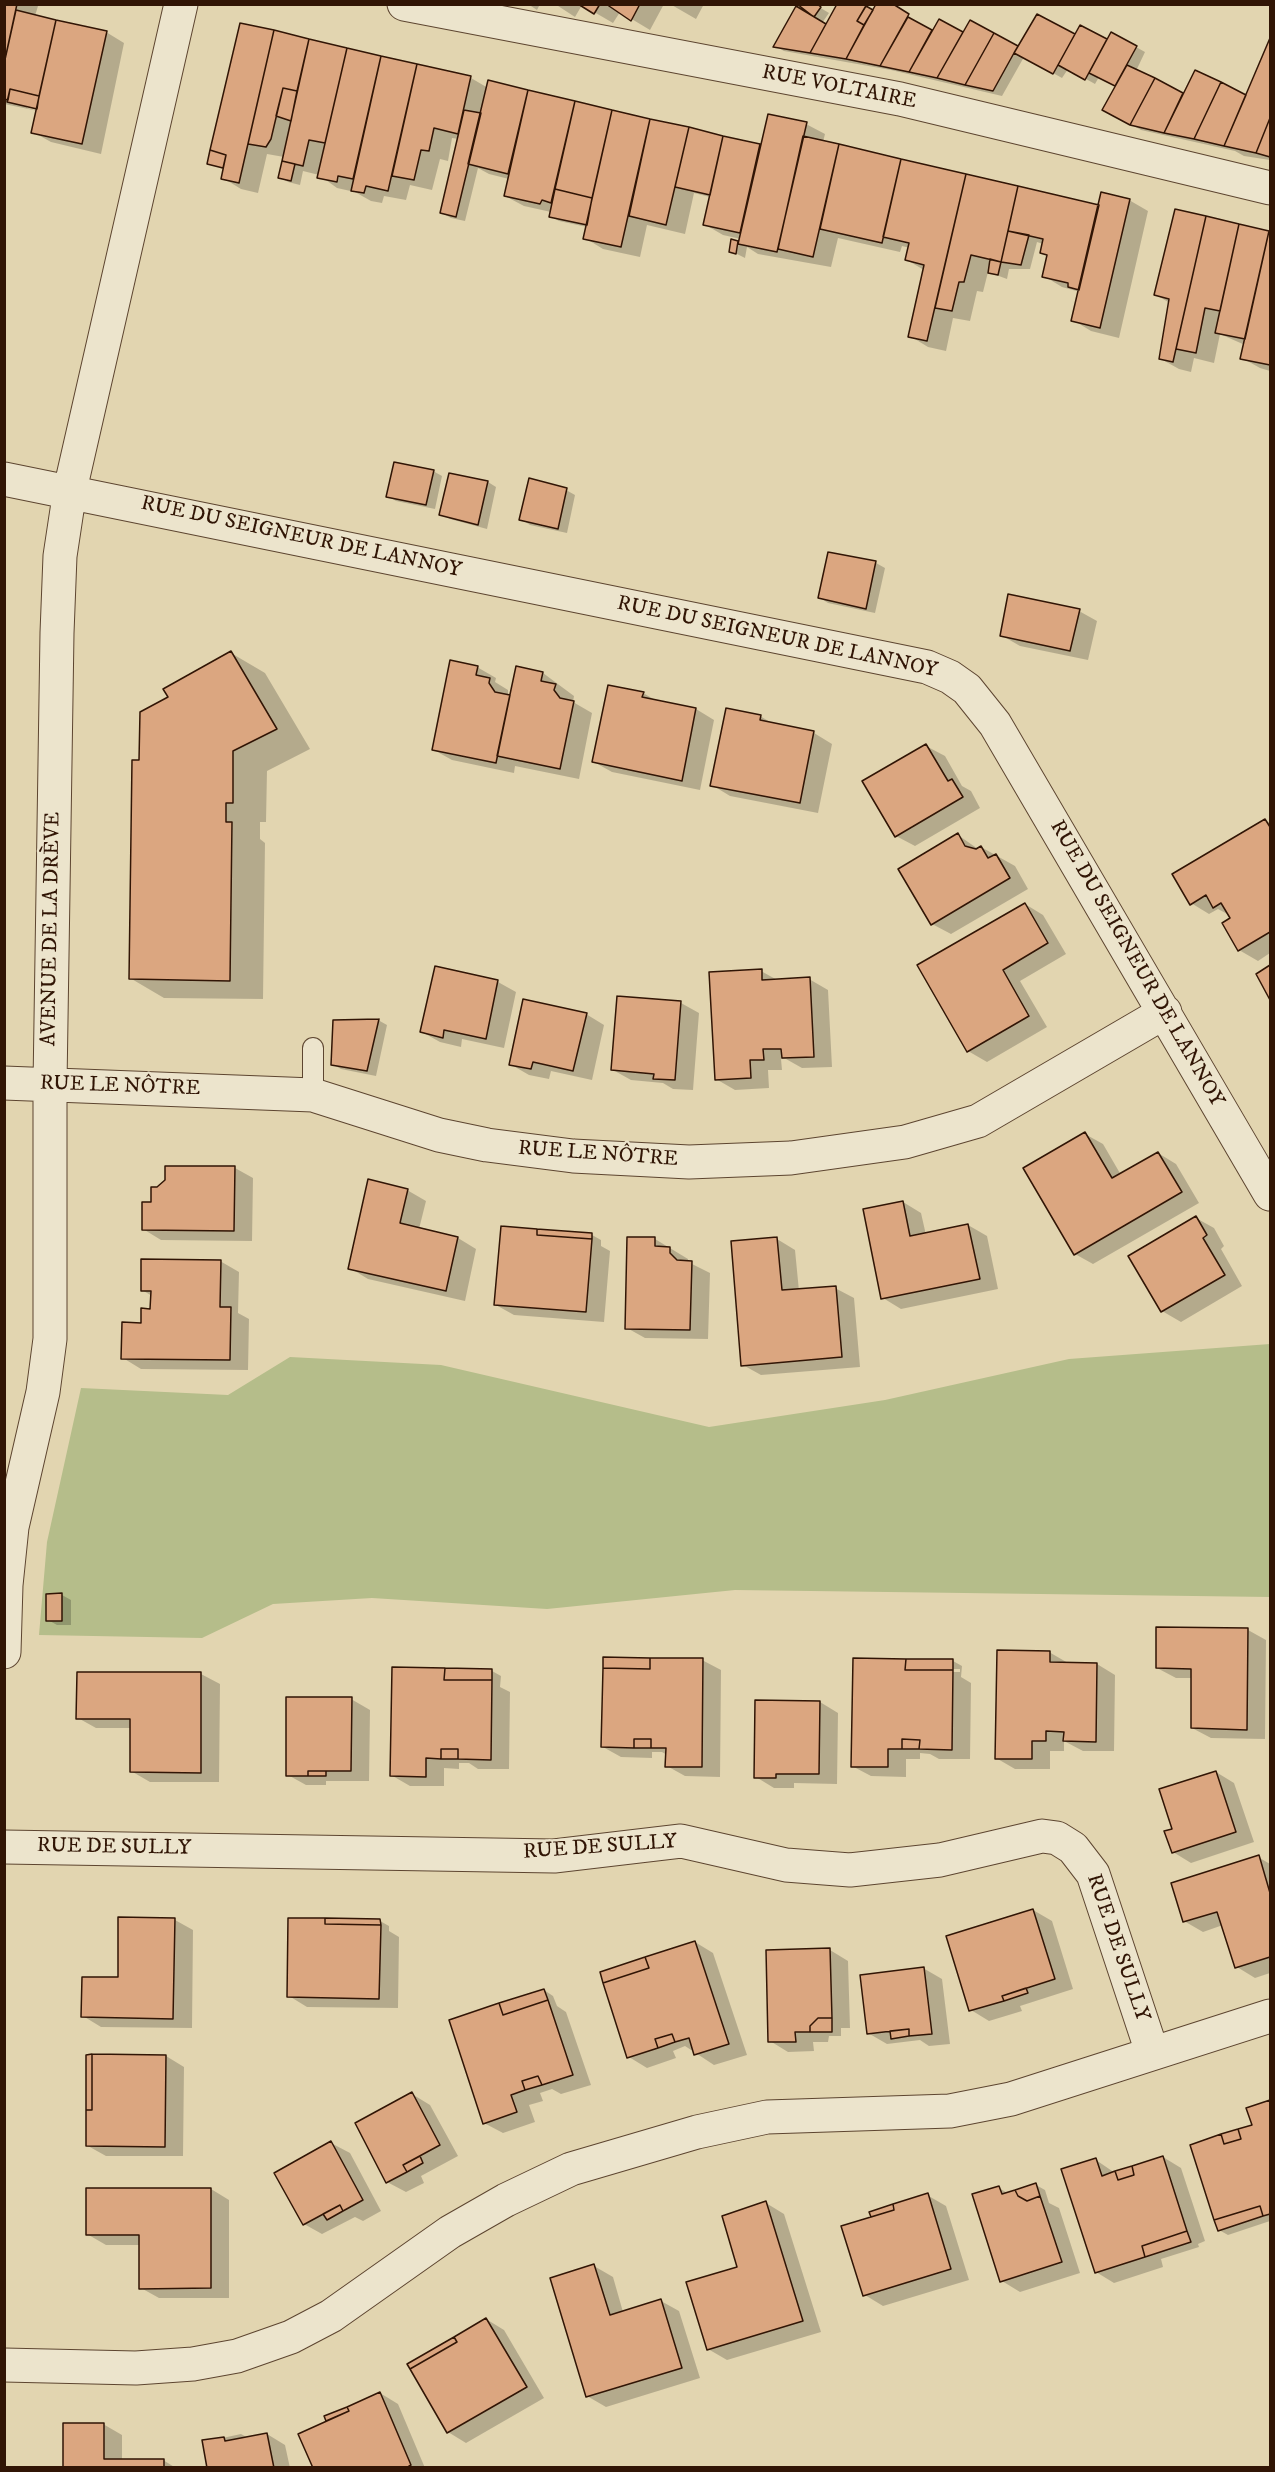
<!DOCTYPE html>
<html>
<head>
<meta charset="utf-8">
<style>
	body { margin:0 }
	#map { position:relative; width:1275px; height:2472px; overflow:hidden; background:#e2d5b0; font-family:"IM FELL DW Pica",serif }
	canvas { display:block }
	.frame { position:absolute; inset:0; border:6px solid #311505; pointer-events:none }
</style>
</head>
<body>
<div id="map">
<canvas width="1275" height="2472"></canvas>
<div class="frame"></div>
</div>
<script>
const c = document.querySelector('canvas').getContext('2d');
c.lineJoin = 'round';
function paint(path, color) {
  c.fillStyle = color;
  c.fill(path, 'evenodd');
}
function toPath(rows) {
  const path = new Path2D();
  for (const r of rows) {
    path.moveTo(r[0], r[1]);
    for (let i = 2; i < r.length; i += 2) path.lineTo(r[i], r[i + 1]);
  }
  return path;
}
function strokePath(path, color, width, dash) {
  c.strokeStyle = color;
  c.lineWidth = width;
  c.lineCap = dash ? 'butt' : 'round';
  c.setLineDash(dash || []);
  c.stroke(path);
}
function write(font, color, halo, rows, align = 'center') {
  c.font = font + ' "IM FELL DW Pica",serif';
  c.lineWidth = 4.5;
  c.setLineDash([]);
  c.textBaseline = 'middle';
  c.strokeStyle = halo;
  c.fillStyle = color;
  for (const [text, x, y, turn = 0] of rows) {
    c.save();
    c.translate(x, y);
    c.rotate((+turn || 0) * Math.PI / 180);
    c.textAlign = isNaN(turn) ? turn : align;
    if (halo) c.strokeText(text, 0, 0);
    c.fillText(text, 0, 0);
    c.restore();
  }
}
const green = toPath([
	[1270,1344,1270,1597,735,1590,547,1609,372,1598,273,1604,202,1638,39,1635,47,1542,81,1388,228,1395,290,1357,441,1365,709,1427,885,1400,1069,1359]
]);
const shadow = toPath([
	[4,4,34,4,38,6,35,16,106,32,124,43,101,154,51,142,33,132,38,111,4,104],
	[27,105,44,112,27,108],
	[528,4,540,4,537,10],
	[555,4,664,4,650,30,620,12,613,23,582,5,575,17],
	[670,4,704,4,696,19],
	[798,4,814,4,829,13,822,23,827,26,863,4,874,11,889,4,933,32,939,21,963,34,971,22,1019,48,1037,16,1076,36,1081,27,1107,41,1136,47,1145,52,1136,71,1184,95,1247,97,1270,42,1270,160,1244,156,1235,151,1141,130,1104,109,1117,86,1099,77,1095,84,1068,69,1062,78,1024,57,1002,96,891,70,784,51,775,46],
	[241,24,471,78,488,88,489,82,762,146,806,124,825,134,823,142,1100,207,1129,200,1148,211,1119,338,1091,331,1073,320,1080,292,1062,287,1044,276,1048,256,1042,252,1043,244,1037,242,1030,269,1009,269,1007,279,988,272,983,292,977,291,970,321,953,318,946,351,928,347,910,336,924,270,907,260,910,248,902,246,900,252,838,238,831,267,758,254,747,247,745,258,731,251,741,239,723,235,704,224,710,197,694,193,685,234,647,225,640,257,603,249,585,238,587,227,559,221,550,216,551,212,524,206,505,196,509,179,489,174,478,168,465,221,451,218,442,213,459,139,452,138,448,161,440,159,432,190,410,185,406,200,384,196,382,203,371,201,355,192,337,188,319,175,303,171,300,185,288,182,279,177,284,157,267,154,258,193,241,189,223,178,225,170,209,163],
	[1176,211,1270,233,1270,371,1260,368,1242,358,1245,345,1220,334,1214,363,1194,358,1191,372,1179,369,1161,359,1170,303,1156,295],
	[433,471,442,476,435,509,396,501,388,496],
	[488,482,496,487,487,529,450,519,441,514],
	[566,490,575,495,567,533,530,525,521,519],
	[829,554,876,563,885,568,875,613,828,603,819,597],
	[1079,611,1097,621,1088,660,1020,646,1001,635],
	[231,653,265,673,310,749,267,771,266,822,260,822,260,839,265,843,263,999,164,998,130,978,141,761,170,697],
	[477,667,496,678,495,682,508,690,508,697,543,673,574,696,573,702,592,713,579,779,515,766,514,773,452,760,434,750],
	[4,668,5,668,4,724],
	[643,693,657,701,696,709,714,720,700,790,612,772,594,762],
	[760,716,775,725,814,733,832,744,818,813,730,796,712,785],
	[926,746,945,756,962,786,971,791,980,808,915,846,896,836],
	[1265,820,1270,823,1270,953,1258,961,1239,950,1231,916,1218,909,1209,914,1191,903],
	[958,835,978,849,981,847,1015,866,1028,889,951,934,932,924],
	[1025,904,1043,915,1066,954,1020,981,1047,1027,987,1062,968,1051],
	[761,971,779,981,809,979,828,990,832,1067,802,1068,786,1059,781,1059,782,1070,768,1070,769,1088,735,1090,716,1079],
	[498,982,516,992,504,1048,462,1039,461,1047,440,1042,422,1032],
	[681,1003,699,1013,693,1090,673,1089,663,1083,631,1080,613,1070],
	[586,1014,604,1025,592,1080,551,1071,549,1079,529,1075,510,1064],
	[378,1020,387,1025,376,1076,341,1069,332,1064],
	[1085,1134,1103,1144,1121,1175,1158,1153,1176,1164,1199,1203,1093,1264,1075,1254],
	[235,1168,253,1178,252,1241,161,1240,143,1229,153,1203],
	[407,1190,426,1201,419,1229,458,1238,476,1249,465,1301,368,1279,350,1268],
	[903,1202,921,1213,926,1235,968,1225,987,1236,998,1289,901,1309,883,1298],
	[1196,1218,1214,1228,1224,1246,1221,1249,1242,1286,1181,1322,1162,1311],
	[592,1235,601,1240,601,1246,610,1251,604,1322,514,1315,496,1305],
	[629,1238,655,1239,688,1259,688,1262,710,1273,708,1339,645,1338,627,1328],
	[777,1239,795,1250,799,1291,835,1288,854,1298,860,1367,761,1375,743,1365],
	[220,1261,239,1272,238,1313,249,1319,248,1370,141,1369,123,1358,152,1310,152,1296,142,1290],
	[62,1595,71,1600,71,1625,57,1625,48,1620],
	[1248,1630,1266,1640,1265,1739,1211,1738,1192,1728,1193,1678,1176,1678,1157,1668],
	[1049,1652,1068,1663,1097,1664,1115,1675,1114,1751,1083,1751,1064,1741,1064,1751,1050,1751,1050,1769,1015,1769,996,1758],
	[854,1659,953,1661,962,1666,961,1677,971,1683,970,1759,939,1759,930,1754,920,1753,920,1759,906,1759,906,1777,871,1776,852,1766],
	[924,1669,960,1669,960,1672,924,1672],
	[702,1660,721,1670,720,1777,685,1776,667,1766,667,1755,662,1752,652,1752,652,1758,621,1757,603,1747],
	[492,1671,501,1676,500,1687,510,1692,509,1769,478,1769,469,1763,459,1763,459,1769,444,1768,444,1786,410,1786,391,1775],
	[78,1673,201,1674,220,1684,219,1782,150,1782,131,1771,132,1728,96,1728,78,1718],
	[351,1699,370,1710,369,1781,326,1781,326,1785,306,1785,288,1775],
	[820,1702,838,1713,837,1784,794,1783,794,1788,774,1788,756,1777],
	[1216,1772,1234,1783,1254,1842,1191,1863,1173,1852,1174,1830],
	[1258,1857,1270,1864,1270,1973,1255,1978,1237,1967,1223,1925,1203,1932,1184,1921],
	[1033,1910,1052,1921,1073,1989,1020,2006,1022,2011,989,2021,971,2010],
	[175,1920,193,1930,192,2028,101,2027,83,2016],
	[380,1921,389,1926,389,1931,399,1937,398,2008,307,2007,289,1996],
	[695,1942,713,1953,747,2055,714,2065,685,2046,673,2051,676,2058,647,2068,629,2057],
	[830,1950,848,1961,850,2028,841,2028,841,2036,829,2036,828,2042,813,2042,814,2051,788,2052,770,2041],
	[923,1968,942,1979,950,2044,929,2046,920,2040,887,2044,868,2033],
	[544,1990,553,1996,557,2006,566,2012,591,2085,561,2094,552,2089,540,2093,543,2101,529,2105,535,2122,503,2133,484,2123],
	[166,2056,184,2067,183,2156,106,2156,88,2146],
	[412,2094,430,2105,458,2156,421,2176,424,2183,406,2192,387,2182],
	[1270,2101,1270,2221,1228,2235,1219,2230,1254,2126,1248,2108],
	[331,2143,350,2153,381,2211,363,2221,355,2217,322,2234,304,2224],
	[1163,2157,1181,2168,1205,2241,1198,2244,1199,2247,1161,2259,1163,2267,1114,2283,1096,2272,1096,2160,1115,2173],
	[1036,2185,1045,2190,1049,2203,1059,2208,1080,2273,1020,2292,1002,2281,999,2188,1009,2194],
	[211,2189,229,2200,229,2298,159,2298,141,2288,141,2245,106,2245,87,2234],
	[927,2195,946,2206,969,2280,883,2306,865,2295,873,2218],
	[766,2203,784,2214,821,2332,727,2360,708,2349],
	[594,2266,613,2277,623,2312,661,2301,679,2311,700,2378,606,2407,587,2396],
	[486,2319,504,2330,544,2398,466,2443,448,2432],
	[380,2393,398,2404,425,2468,314,2468,328,2422,326,2417],
	[103,2424,122,2435,122,2460,163,2460,176,2468,65,2468],
	[241,2434,248,2438,267,2434,285,2445,290,2468,209,2468,204,2442]
]);
const building = toPath([
	[4,4,17,4,4,64,4,4],
	[578,4,600,4,594,14,578,4],
	[606,4,640,4,631,21,606,4],
	[797,4,817,4,821,7,814,17,797,4],
	[837,4,867,4,857,21,864,25,846,59,810,53,837,4],
	[876,4,893,4,909,14,880,66,846,59,876,4],
	[796,6,826,24,810,53,773,47,796,6],
	[866,6,873,10,864,25,857,21,866,6],
	[16,10,56,20,39,96,10,89,8,100,4,99,4,64,16,10],
	[1037,14,1075,34,1053,74,1014,53,1037,14],
	[908,17,932,30,909,72,880,66,908,17],
	[939,19,963,32,937,78,909,72,939,19],
	[56,20,107,31,82,144,31,133,56,20],
	[970,20,994,33,965,85,937,78,970,20],
	[240,23,274,30,239,183,221,179,226,155,210,150,240,23],
	[1080,25,1107,39,1085,80,1058,65,1080,25],
	[274,30,309,39,297,91,283,88,271,139,266,147,248,144,274,30],
	[1111,32,1137,46,1115,86,1089,73,1111,32],
	[994,33,1018,46,1014,53,993,91,965,85,994,33],
	[1270,38,1270,118,1256,153,1224,146,1270,38],
	[309,39,347,48,325,143,309,140,303,166,282,161,309,39],
	[347,48,381,56,353,179,338,176,337,182,317,178,347,48],
	[381,56,417,64,388,191,366,186,364,193,351,191,381,56],
	[417,64,471,76,458,134,434,128,429,151,421,150,414,180,392,176,417,64],
	[1127,65,1155,78,1130,125,1102,110,1127,65],
	[1195,70,1221,82,1194,139,1164,133,1195,70],
	[1155,78,1183,93,1164,133,1130,125,1155,78],
	[488,80,528,90,508,174,468,164,488,80],
	[1221,82,1246,95,1224,146,1194,139,1221,82],
	[283,88,297,91,291,121,276,116,283,88],
	[10,89,39,96,37,109,7,102,10,89],
	[528,90,575,101,551,203,542,200,540,204,504,196,528,90],
	[575,101,612,110,592,198,555,189,575,101],
	[464,110,481,113,456,217,440,213,464,110],
	[612,110,650,119,621,247,583,239,612,110],
	[768,114,807,122,777,252,738,244,768,114],
	[1270,118,1270,157,1256,153,1270,118],
	[650,119,689,127,666,225,629,216,650,119],
	[689,127,723,136,710,195,675,187,689,127],
	[723,136,760,144,740,233,703,225,723,136],
	[803,136,839,144,813,257,778,249,803,136],
	[839,144,901,159,882,243,820,229,839,144],
	[210,150,226,155,223,168,207,164,210,150],
	[901,159,966,174,927,341,908,337,924,265,905,260,909,243,883,237,901,159],
	[282,161,295,164,291,181,278,178,282,161],
	[966,174,1018,186,1001,262,971,255,964,282,959,282,952,311,935,308,966,174],
	[1018,186,1099,205,1079,290,1068,287,1068,283,1042,277,1047,255,1040,253,1043,239,1008,231,1018,186],
	[555,189,592,198,587,225,549,217,555,189],
	[1101,192,1130,199,1100,328,1071,321,1101,192],
	[1175,209,1206,216,1173,362,1159,359,1169,299,1154,295,1175,209],
	[1206,216,1239,224,1220,311,1205,308,1196,353,1176,349,1206,216],
	[1239,224,1269,231,1245,339,1215,333,1239,224],
	[1008,231,1029,235,1021,265,1001,262,1008,231],
	[1269,231,1270,231,1270,365,1240,359,1269,231],
	[731,239,738,241,736,254,729,252,731,239],
	[990,259,1001,262,998,275,988,273,990,259],
	[394,462,434,470,426,505,386,497,394,462],
	[449,473,488,481,478,525,439,515,449,473],
	[529,478,567,488,558,529,519,520,529,478],
	[828,552,876,561,866,609,818,598,828,552],
	[1008,594,1080,609,1070,651,1000,636,1008,594],
	[231,651,277,729,233,751,233,803,226,803,226,822,232,822,230,981,129,979,132,760,139,760,140,712,168,697,163,689,231,651],
	[450,660,478,666,476,675,490,678,489,683,495,692,510,695,496,763,432,750,450,660],
	[516,666,543,672,541,681,556,684,554,690,560,698,574,701,560,769,497,756,516,666],
	[608,685,644,692,642,697,696,708,682,781,592,762,608,685],
	[726,708,761,715,760,720,814,731,800,803,710,786,726,708],
	[926,744,948,781,952,779,963,797,895,837,862,781,926,744],
	[1265,819,1270,827,1270,932,1238,951,1222,923,1230,918,1221,903,1213,908,1206,895,1190,905,1172,874,1265,819],
	[958,833,965,846,976,849,981,846,988,858,996,854,1010,878,931,925,898,869,958,833],
	[1025,903,1048,943,1003,970,1029,1016,967,1052,917,965,1025,903],
	[1270,965,1270,1000,1256,974,1270,965],
	[435,966,498,980,486,1039,444,1030,443,1038,420,1032,435,966],
	[762,969,762,980,810,977,814,1057,782,1058,781,1049,763,1049,764,1060,750,1060,751,1078,715,1080,709,972,762,969],
	[617,996,681,1001,675,1080,653,1079,654,1074,611,1070,617,996],
	[523,999,587,1013,573,1071,533,1062,531,1069,509,1065,523,999],
	[379,1019,367,1071,331,1065,333,1020,379,1019],
	[1085,1132,1112,1178,1158,1152,1182,1192,1074,1255,1023,1168,1085,1132],
	[165,1166,235,1166,234,1231,142,1230,142,1202,151,1202,151,1187,157,1187,165,1180,165,1166],
	[368,1179,408,1189,400,1223,458,1237,446,1291,348,1269,368,1179],
	[903,1201,910,1236,968,1224,980,1279,881,1299,863,1209,903,1201],
	[1196,1216,1207,1235,1203,1238,1225,1275,1161,1312,1128,1256,1196,1216],
	[501,1226,537,1229,537,1235,592,1239,586,1312,494,1305,501,1226],
	[537,1229,592,1233,592,1239,537,1235,537,1229],
	[627,1237,655,1237,655,1246,670,1247,670,1253,677,1260,692,1261,690,1330,625,1329,627,1237],
	[777,1237,782,1290,836,1286,842,1357,741,1366,731,1241,777,1237],
	[141,1259,221,1260,220,1307,231,1307,230,1360,121,1359,122,1322,141,1323,141,1308,150,1309,151,1291,141,1291,141,1259],
	[62,1593,62,1621,46,1621,46,1594,62,1593],
	[1156,1627,1248,1628,1247,1730,1191,1728,1191,1669,1156,1668,1156,1627],
	[997,1650,1050,1651,1050,1662,1097,1663,1096,1742,1063,1741,1064,1732,1046,1731,1046,1741,1032,1741,1032,1759,995,1759,997,1650],
	[603,1657,650,1658,650,1669,603,1668,603,1657],
	[650,1658,703,1658,702,1767,665,1767,666,1748,651,1748,651,1739,634,1739,634,1748,601,1747,603,1668,650,1669,650,1658],
	[853,1658,906,1659,905,1670,953,1670,952,1750,919,1749,920,1740,902,1739,902,1749,888,1749,888,1767,851,1767,853,1658],
	[906,1659,953,1659,953,1670,905,1670,906,1659],
	[392,1667,445,1668,444,1680,492,1680,491,1760,458,1759,458,1749,441,1749,441,1759,426,1758,426,1777,390,1776,392,1667],
	[445,1668,492,1669,492,1680,444,1680,445,1668],
	[77,1672,201,1672,201,1773,130,1772,130,1719,76,1719,77,1672],
	[286,1697,352,1697,351,1771,308,1771,308,1776,286,1776,286,1697],
	[755,1700,820,1701,819,1774,776,1774,776,1778,754,1778,755,1700],
	[634,1739,651,1739,651,1748,634,1748,634,1739],
	[902,1739,920,1740,919,1749,902,1749,902,1739],
	[441,1749,458,1749,458,1759,441,1759,441,1749],
	[308,1771,326,1771,326,1776,308,1776,308,1771],
	[1216,1771,1236,1832,1172,1853,1164,1831,1172,1829,1159,1789,1216,1771],
	[1259,1855,1270,1893,1270,1957,1235,1968,1217,1912,1183,1922,1171,1883,1259,1855],
	[1033,1909,1055,1979,1002,1996,1004,2001,969,2011,946,1936,1033,1909],
	[118,1917,175,1918,173,2019,81,2017,82,1977,118,1977,118,1917],
	[288,1918,325,1918,325,1924,381,1925,379,1999,287,1997,288,1918],
	[325,1918,380,1919,381,1925,325,1924,325,1918],
	[695,1941,729,2044,694,2055,689,2038,675,2042,672,2034,655,2039,658,2048,627,2058,603,1983,649,1968,645,1957,695,1941],
	[830,1948,832,2018,818,2018,810,2026,810,2032,795,2032,796,2042,768,2042,766,1950,830,1948],
	[645,1957,649,1968,603,1983,600,1972,645,1957],
	[924,1967,932,2034,909,2036,909,2029,867,2034,860,1975,924,1967],
	[1026,1988,1028,1993,1004,2001,1002,1996,1026,1988],
	[544,1989,548,2000,503,2015,499,2003,544,1989],
	[548,2000,573,2075,542,2085,538,2076,522,2081,525,2090,511,2095,517,2112,483,2124,449,2020,499,2003,503,2015,548,2000],
	[818,2018,832,2018,832,2032,810,2032,810,2026,818,2018],
	[909,2029,909,2036,891,2039,890,2031,909,2029],
	[672,2034,675,2042,658,2048,655,2039,672,2034],
	[92,2054,92,2110,86,2110,86,2055,92,2054],
	[92,2054,166,2055,165,2147,86,2146,86,2110,92,2110,92,2054],
	[538,2076,542,2085,525,2090,522,2081,538,2076],
	[412,2092,440,2145,403,2165,407,2172,386,2183,355,2123,412,2092],
	[1270,2100,1270,2214,1263,2216,1260,2206,1214,2220,1190,2145,1221,2134,1224,2144,1241,2139,1238,2129,1252,2125,1246,2108,1270,2100],
	[1238,2129,1241,2139,1224,2144,1221,2134,1238,2129],
	[331,2141,363,2200,343,2211,340,2205,303,2225,274,2173,331,2141],
	[420,2156,423,2163,407,2172,403,2165,420,2156],
	[1163,2156,1187,2231,1142,2246,1145,2257,1095,2273,1061,2169,1096,2158,1102,2176,1115,2171,1118,2180,1134,2175,1132,2166,1163,2156],
	[1132,2166,1134,2175,1118,2180,1115,2171,1132,2166],
	[1036,2183,1040,2196,1027,2201,1018,2196,1015,2190,1036,2183],
	[999,2186,1002,2194,1015,2190,1018,2196,1027,2201,1040,2196,1062,2262,1000,2282,972,2194,999,2186],
	[86,2188,211,2188,211,2288,139,2289,139,2235,86,2235,86,2188],
	[928,2193,951,2269,863,2296,841,2226,894,2210,893,2204,928,2193],
	[766,2201,803,2321,707,2350,686,2282,737,2267,722,2216,766,2201],
	[893,2204,894,2210,871,2217,869,2212,893,2204],
	[340,2205,343,2211,327,2220,323,2214,340,2205],
	[1260,2206,1263,2216,1218,2231,1214,2220,1260,2206],
	[1187,2231,1191,2242,1145,2257,1142,2246,1187,2231],
	[594,2264,610,2315,661,2299,682,2368,586,2397,550,2278,594,2264],
	[486,2318,527,2387,447,2433,410,2369,457,2342,454,2337,486,2318],
	[454,2337,457,2342,410,2369,407,2364,454,2337],
	[380,2392,411,2465,406,2468,313,2468,298,2434,349,2411,347,2407,380,2392],
	[347,2407,349,2411,326,2421,324,2416,347,2407],
	[63,2423,104,2423,104,2459,164,2459,164,2468,63,2468,63,2423],
	[267,2433,274,2468,207,2468,202,2440,224,2437,225,2441,267,2433]
]);
const lane = toPath([
	[313,1095,313,1048]
]);
const street = toPath([
	[404,4,900,99,1270,188],
	[4,479,927,667,950,677,967,689,995,724,1270,1194],
	[4,1083,313,1095,439,1135,487,1145,573,1156,689,1162,791,1158,905,1142,978,1121,1165,1012],
	[4,1652,6,1585,12,1527,43,1392,50,1339,50,1084,57,633,60,556,70,490,181,4],
	[4,1847,554,1856,681,1841,786,1865,850,1870,940,1860,1042,1836,1057,1838,1073,1848,1093,1874,1152,2052],
	[4,2365,136,2368,193,2364,237,2356,291,2337,331,2316,450,2232,506,2200,571,2169,697,2132,767,2117,950,2111,1011,2099,1270,2016]
]);
const streetNames = [
	["RUE VOLTAIRE",839,88,11],
	["RUE DU SEIGNEUR DE LANNOY",301,538,12],
	["RUE DU SEIGNEUR DE LANNOY",777,638,12],
	["AVENUE DE LA DRÈVE",52,929,-89],
	["RUE DU SEIGNEUR DE LANNOY",1136,964,60],
	["RUE LE NÔTRE",120,1087,2],
	["RUE LE NÔTRE",598,1155,4],
	["RUE DE SULLY",114,1848,1],
	["RUE DE SULLY",600,1848,-4],
	["RUE DE SULLY",1117,1948,71]
];
paint(green, '#b5bd8a');
paint(shadow, '#0003');
paint(building, '#dba680');
strokePath(building, '#311505', 1.5);
strokePath(lane, '#5d4530', 22);
strokePath(street, '#5d4530', 35);
strokePath(lane, '#ece4cc', 20);
strokePath(street, '#ece4cc', 33);
write('21px', '#311505', '#ece4cc', streetNames);
</script>
</body>
</html>
